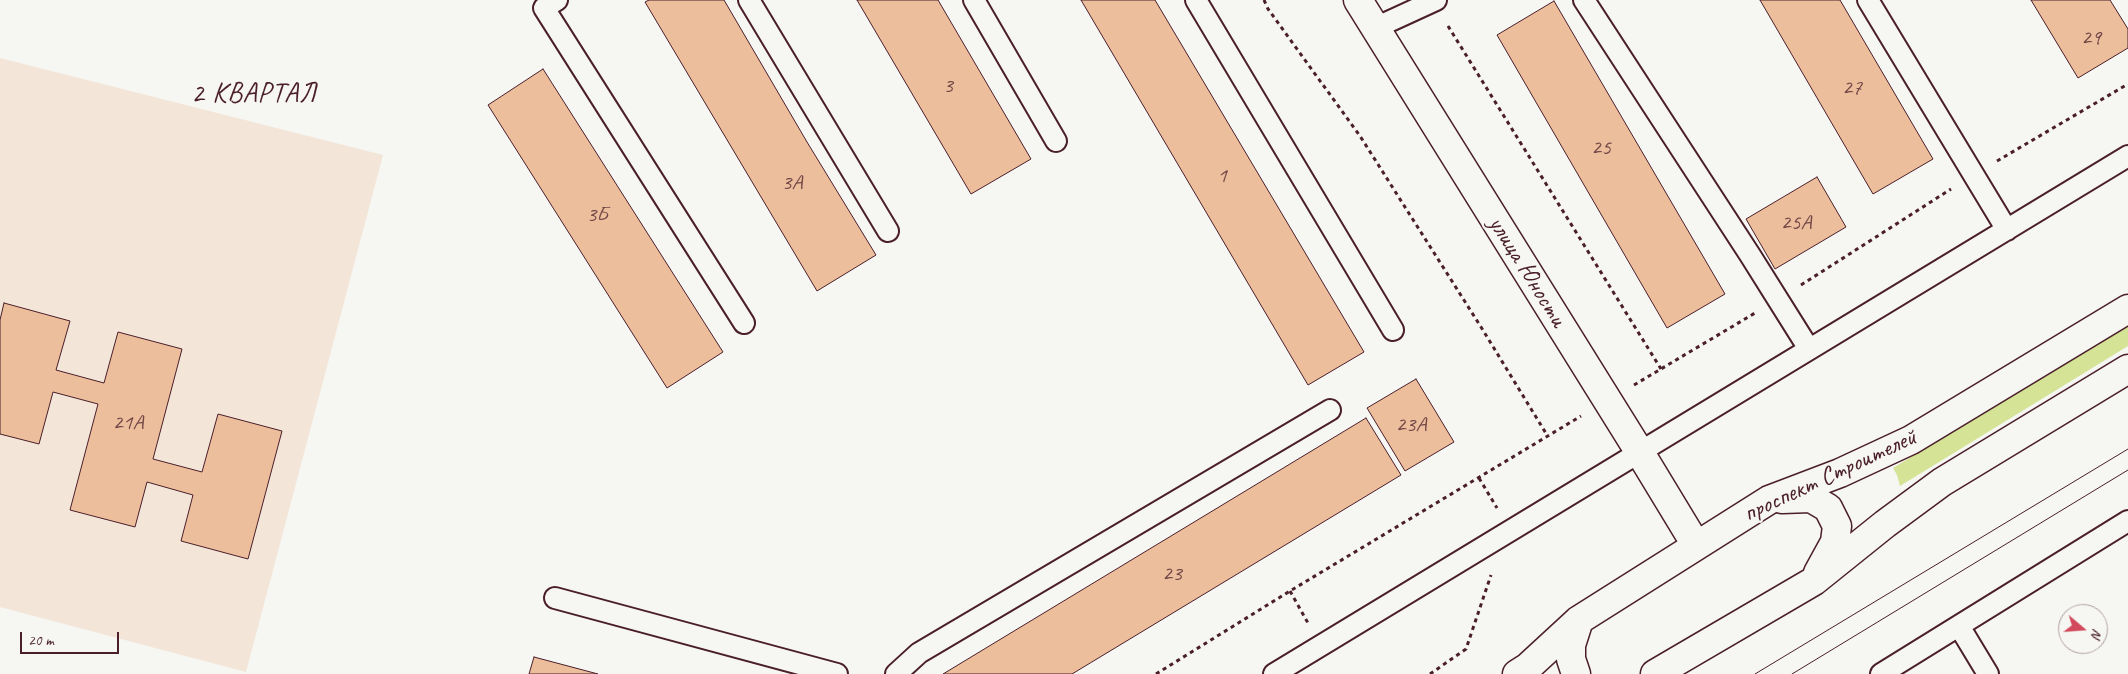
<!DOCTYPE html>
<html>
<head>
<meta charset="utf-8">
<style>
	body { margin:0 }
	#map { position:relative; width:2128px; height:674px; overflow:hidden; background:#f6f6f2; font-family:Caveat,sans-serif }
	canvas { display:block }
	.north { position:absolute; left:2058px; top:604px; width:50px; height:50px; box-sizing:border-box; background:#f6f6f2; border:1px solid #b1a0a2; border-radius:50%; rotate:108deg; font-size:14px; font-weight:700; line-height:20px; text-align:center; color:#4a1f2b }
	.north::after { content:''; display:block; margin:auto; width:18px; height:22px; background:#d1495b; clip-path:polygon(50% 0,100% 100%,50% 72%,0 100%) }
	.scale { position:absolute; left:20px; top:632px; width:99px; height:22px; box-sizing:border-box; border:2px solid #4a1f2b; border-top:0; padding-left:6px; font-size:15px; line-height:18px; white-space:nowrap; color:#4a1f2b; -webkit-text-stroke:4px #f6f6f2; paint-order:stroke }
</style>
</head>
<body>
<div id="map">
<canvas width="2128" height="674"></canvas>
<div class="north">N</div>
<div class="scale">20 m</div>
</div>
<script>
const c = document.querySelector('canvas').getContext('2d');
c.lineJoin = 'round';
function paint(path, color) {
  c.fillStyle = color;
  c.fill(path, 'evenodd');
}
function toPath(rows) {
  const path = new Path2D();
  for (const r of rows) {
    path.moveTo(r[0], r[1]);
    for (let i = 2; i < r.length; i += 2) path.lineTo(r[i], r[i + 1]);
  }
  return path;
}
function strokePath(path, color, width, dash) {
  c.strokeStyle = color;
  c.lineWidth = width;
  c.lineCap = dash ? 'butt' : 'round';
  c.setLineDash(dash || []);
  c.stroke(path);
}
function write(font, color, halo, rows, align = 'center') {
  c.font = font + ' Caveat,sans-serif';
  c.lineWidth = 4.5;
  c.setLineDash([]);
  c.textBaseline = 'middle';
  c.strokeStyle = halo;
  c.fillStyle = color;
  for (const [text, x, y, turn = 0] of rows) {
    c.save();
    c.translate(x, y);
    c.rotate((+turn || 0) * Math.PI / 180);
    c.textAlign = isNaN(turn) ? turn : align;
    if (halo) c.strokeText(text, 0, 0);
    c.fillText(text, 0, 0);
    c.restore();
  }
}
const built = toPath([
	[0,58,383,155,246,672,0,607]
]);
const green = toPath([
	[2128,325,2128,346,1900,486,1897,475,1893,468]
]);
const building = toPath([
	[649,0,724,0,807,142,876,255,817,291,645,2,649,0],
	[857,0,938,0,1031,159,971,194,857,0],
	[1081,0,1155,0,1364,352,1308,385,1081,0],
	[1760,0,1840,0,1933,159,1873,194,1760,0],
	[2031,0,2110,0,2128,29,2128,48,2078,78,2031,0],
	[1554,1,1725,294,1667,328,1497,35,1554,1],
	[543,69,723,352,667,388,488,105,543,69],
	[1817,177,1846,227,1775,269,1746,219,1817,177],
	[4,303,70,321,56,370,104,383,118,332,182,349,153,459,202,472,218,414,282,431,248,559,181,541,193,495,147,482,135,527,70,510,98,404,53,392,39,444,0,434,0,320,4,303],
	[1416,379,1454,442,1405,471,1367,408,1416,379],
	[1366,418,1401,475,1072,674,943,674,1366,418],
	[534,657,598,674,529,674,534,657]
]);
const path = toPath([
	[1264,0,1268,9,1360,136,1481,327,1547,435],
	[1448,26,1661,369],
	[1997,161,2128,84],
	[1801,285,1951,189],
	[1634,385,1755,313],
	[1479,478,1497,508],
	[1290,591,1308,623],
	[1156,674,1290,591,1581,416],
	[1430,674,1466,649,1491,575]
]);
const service = toPath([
	[557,0,544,8,744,323],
	[749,0,888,231],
	[974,0,1056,141],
	[1196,0,1393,330],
	[1584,0,1750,255,1809,349],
	[1868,0,2007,230],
	[1375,28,1436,0],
	[555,598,837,674],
	[1959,626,1988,674],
	[896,674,919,653,1330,410],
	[1274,674,2128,156],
	[1881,674,2128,521]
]);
const tertiary = toPath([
	[1358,0,1639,451,1696,545]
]);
const secondary = toPath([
	[1782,499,1811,498,1828,508,1837,526,1835,542,1818,573],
	[1517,674,1528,667,1579,620,1769,500,1840,473,1911,440,2128,309],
	[1576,674,1571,659,1571,645,1579,620],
	[1655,674,1814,581,1885,524,1942,482,2128,369]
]);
const tram = toPath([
	[1755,674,2128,449],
	[1792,674,2128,470]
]);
const numberNames = [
	["29",2091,38],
	["3",948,86],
	["27",1852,88],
	["25",1601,148],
	["1",1222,176],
	["3А",792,183],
	["3Б",597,215],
	["25А",1796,223],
	["21А",128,423],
	["23А",1411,425],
	["23",1172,574]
];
const streetNames = [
	["улица Юности",1527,272,58],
	["проспект Строителей",1830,476,-25]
];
const quarterNames = [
	["2 КВАРТАЛ",254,95]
];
paint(built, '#f3e5d8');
paint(green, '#d4e396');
paint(building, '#ecbe9c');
strokePath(building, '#4a1f2b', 1);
strokePath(service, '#4a1f2b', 24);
strokePath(tertiary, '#4a1f2b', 31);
strokePath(secondary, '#4a1f2b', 31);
strokePath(path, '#4a1f2b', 3, [4, 4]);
strokePath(service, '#f6f6f2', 20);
strokePath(tertiary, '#f6f6f2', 28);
strokePath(secondary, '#f6f6f2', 28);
strokePath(tram, '#4a1f2b', 1);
write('22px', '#724747', null, numberNames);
write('25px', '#4a1f2b', '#f6f6f2', streetNames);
c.letterSpacing = '1px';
write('28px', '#4a1f2b', '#f6f6f2', quarterNames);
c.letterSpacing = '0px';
</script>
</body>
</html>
